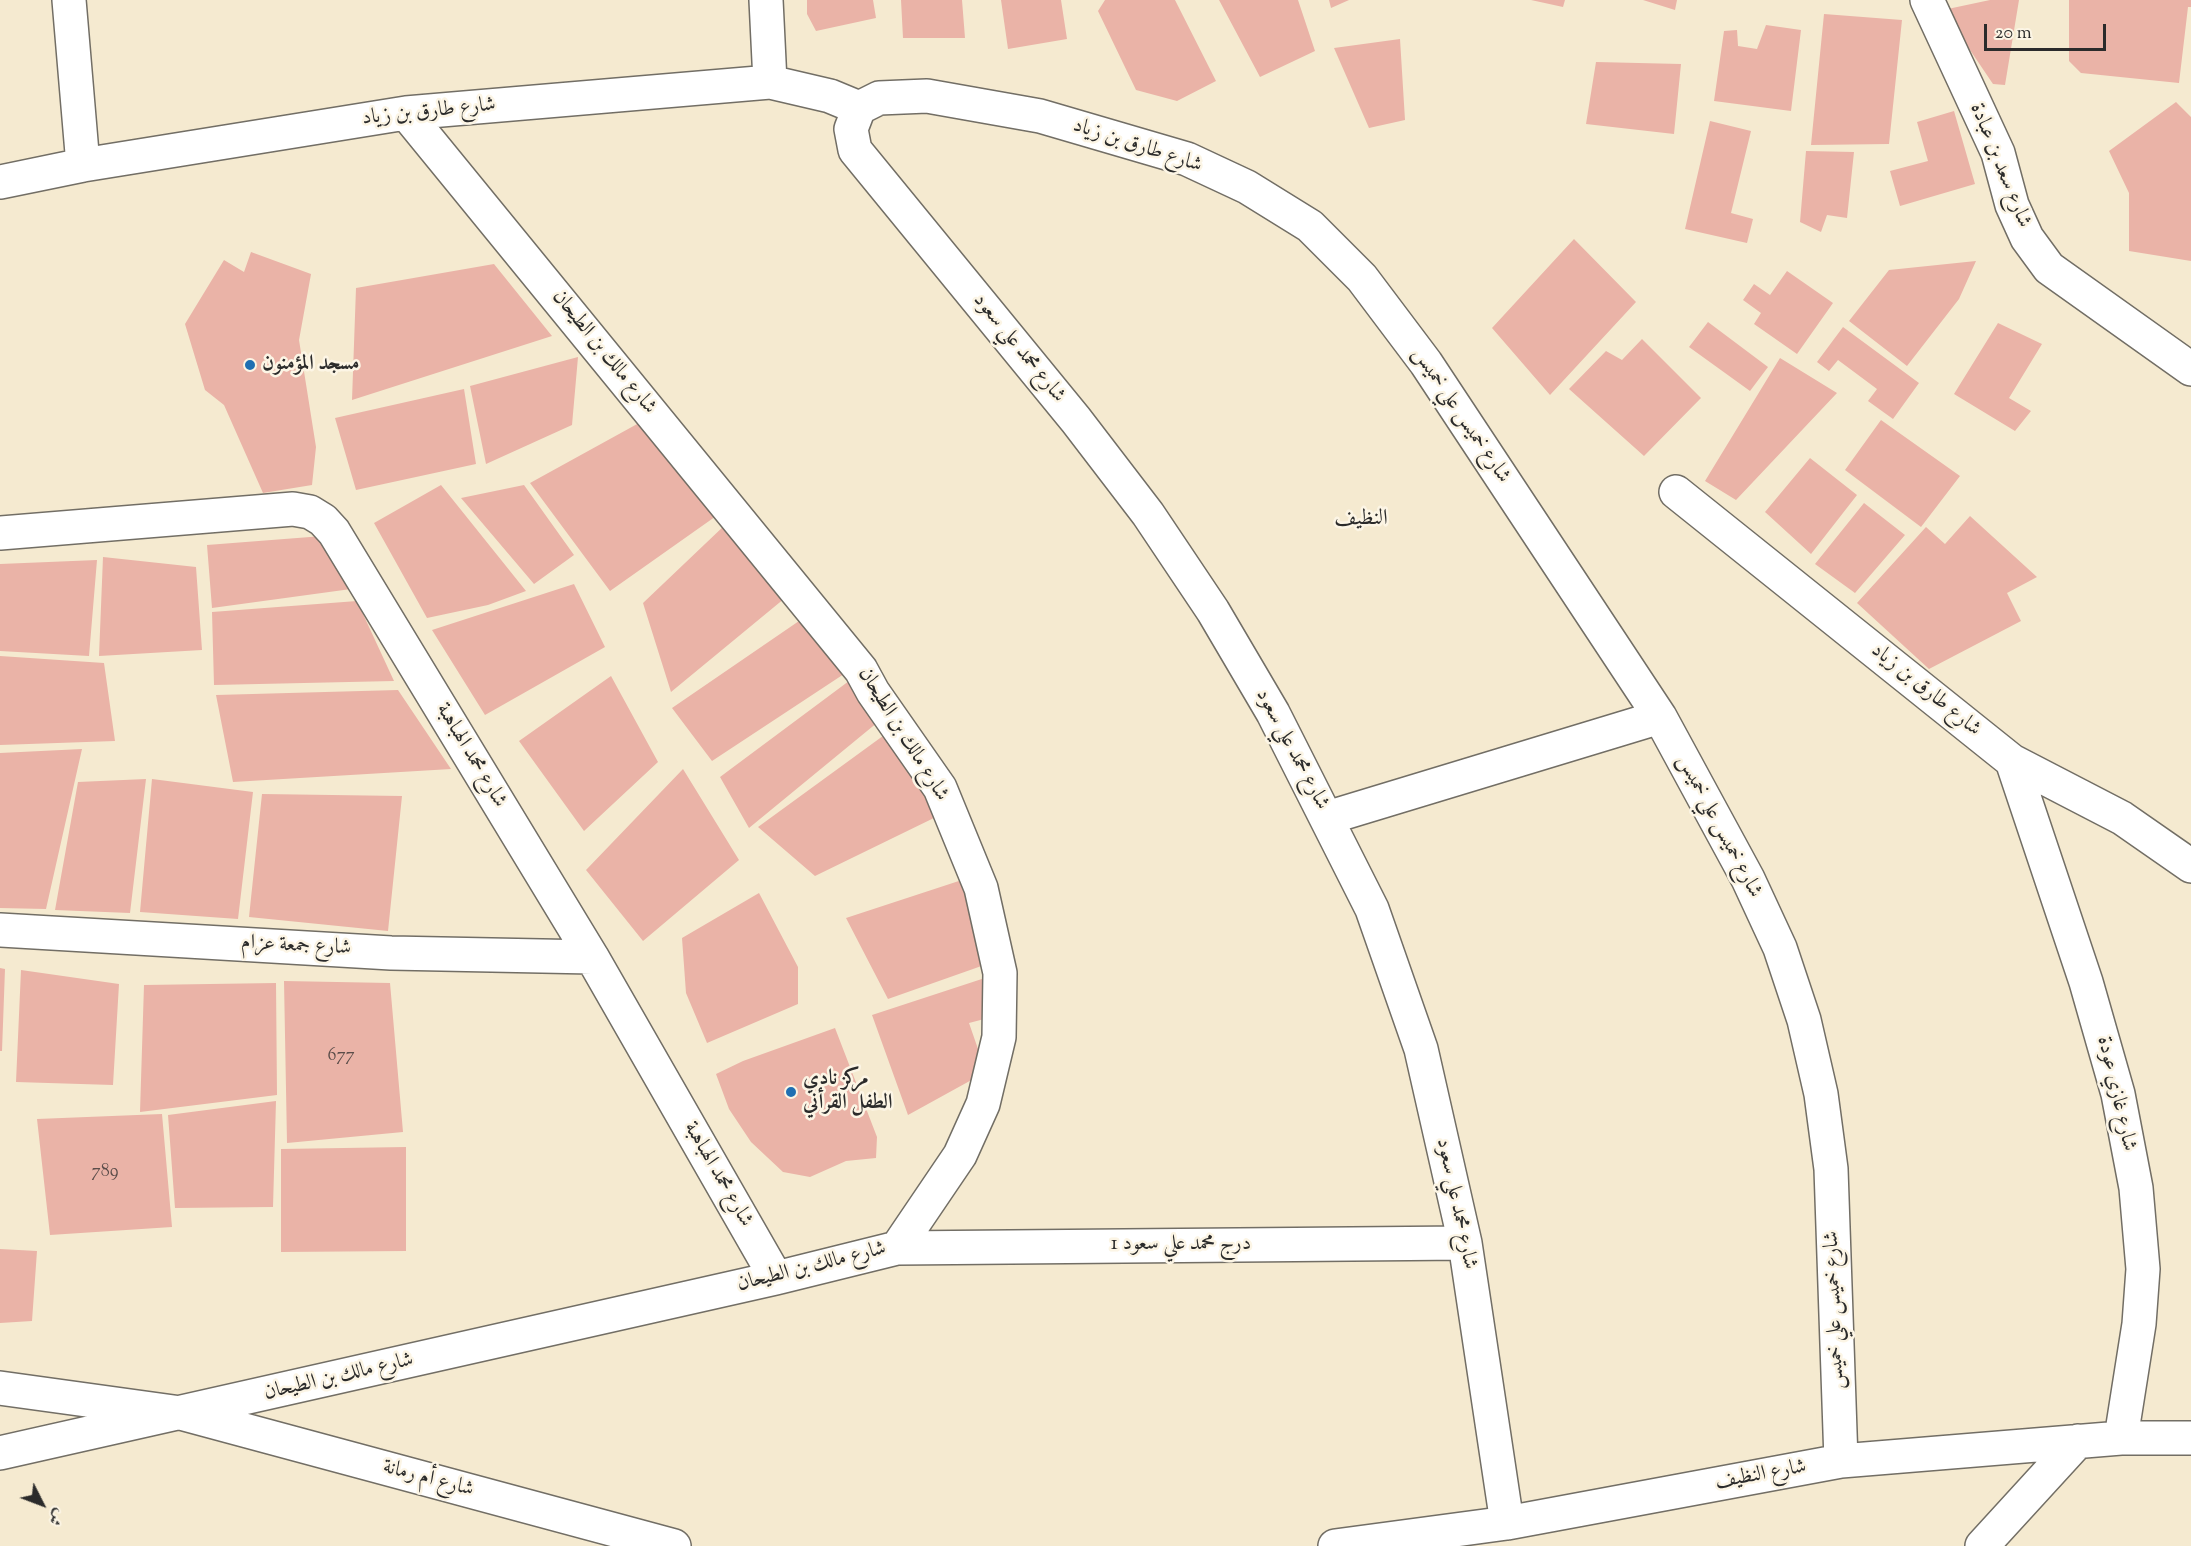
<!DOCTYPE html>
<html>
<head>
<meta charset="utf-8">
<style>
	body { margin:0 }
	#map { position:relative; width:2191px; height:1546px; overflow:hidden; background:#f5ead0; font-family:"Sorts Mill Goudy",Amiri,serif }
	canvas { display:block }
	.north { position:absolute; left:12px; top:1474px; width:60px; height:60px; -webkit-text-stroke:4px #fcf5e5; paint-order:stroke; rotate:132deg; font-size:16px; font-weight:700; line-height:24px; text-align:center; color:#2b2b2b }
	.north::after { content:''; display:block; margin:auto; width:21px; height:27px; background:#2b2b2b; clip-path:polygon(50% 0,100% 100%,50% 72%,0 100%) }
	.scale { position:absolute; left:1984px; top:24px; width:122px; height:27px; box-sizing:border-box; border:3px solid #2b2b2b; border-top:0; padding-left:8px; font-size:18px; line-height:21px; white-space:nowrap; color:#2b2b2b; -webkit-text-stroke:4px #fcf5e5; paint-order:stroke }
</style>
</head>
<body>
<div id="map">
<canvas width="2191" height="1546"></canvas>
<div class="north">ش</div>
<div class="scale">20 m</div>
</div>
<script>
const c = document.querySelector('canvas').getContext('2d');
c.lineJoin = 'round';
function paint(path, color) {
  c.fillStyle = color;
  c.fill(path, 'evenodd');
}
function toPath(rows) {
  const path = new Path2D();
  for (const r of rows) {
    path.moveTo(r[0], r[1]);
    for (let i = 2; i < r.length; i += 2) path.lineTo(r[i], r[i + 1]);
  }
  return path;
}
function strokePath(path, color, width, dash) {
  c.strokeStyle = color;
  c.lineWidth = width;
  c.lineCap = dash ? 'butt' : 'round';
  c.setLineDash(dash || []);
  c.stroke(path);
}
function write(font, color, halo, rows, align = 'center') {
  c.font = font + ' "Sorts Mill Goudy",Amiri,serif';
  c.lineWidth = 5;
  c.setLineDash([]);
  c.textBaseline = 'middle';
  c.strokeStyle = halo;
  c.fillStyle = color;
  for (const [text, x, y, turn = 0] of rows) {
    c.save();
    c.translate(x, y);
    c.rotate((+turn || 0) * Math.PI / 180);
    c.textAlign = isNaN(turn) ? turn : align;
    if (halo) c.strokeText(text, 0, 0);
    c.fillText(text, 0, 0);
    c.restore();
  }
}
const building = toPath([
	[807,0,873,0,876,18,816,31,807,14],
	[901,0,962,0,965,38,903,38],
	[1001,0,1061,0,1067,39,1008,49],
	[1105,0,1175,0,1216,81,1177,101,1136,90,1098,11],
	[1219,0,1298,0,1315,51,1260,77],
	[1329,0,1349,0,1331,8],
	[1531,0,1565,0,1563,7],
	[1643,0,1677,0,1675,10],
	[1990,0,2019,0,2005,85,1993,84,1943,10],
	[2069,0,2191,0,2191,7,2188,7,2179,83,2081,73,2069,61],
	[1824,14,1902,20,1889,144,1811,145],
	[1766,25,1801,30,1791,111,1714,101,1724,31,1737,30,1738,46,1757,49],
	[1400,39,1405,120,1369,128,1334,48],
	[1596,62,1681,64,1674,134,1586,124],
	[2176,102,2191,117,2191,261,2129,251,2129,193,2109,151],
	[1954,111,1975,184,1900,206,1890,171,1928,161,1917,122],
	[1710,121,1751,131,1731,213,1753,219,1747,243,1685,229],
	[1806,151,1854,152,1847,218,1827,215,1821,232,1800,222],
	[1574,239,1636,302,1550,395,1492,328],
	[251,252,311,274,299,340,316,447,312,485,263,493,224,405,205,390,185,324,224,260,244,272],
	[1976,261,1959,299,1907,366,1849,321,1889,270],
	[494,264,552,336,352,400,356,288],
	[1787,271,1833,303,1797,354,1754,324,1761,313,1743,300,1754,284,1770,295],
	[1708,322,1768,367,1750,391,1689,347],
	[1998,323,2042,344,2009,398,2031,411,2015,431,1954,394],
	[1843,327,1919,383,1893,419,1868,401,1877,389,1838,360,1829,371,1817,362],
	[1642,339,1701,398,1644,456,1569,389,1606,351,1622,360],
	[578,357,572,425,486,464,470,386],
	[1780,358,1837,393,1736,500,1705,481],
	[464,389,476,464,356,490,335,418],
	[1881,420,1960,476,1921,527,1845,470],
	[639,423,719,514,610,591,530,483],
	[1810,458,1857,495,1811,554,1765,512],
	[441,485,526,591,488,605,427,618,374,523],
	[524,485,574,555,534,584,461,498],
	[1864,503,1905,535,1855,593,1815,564],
	[1970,516,2037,577,2007,593,2021,621,1929,669,1857,603,1926,527,1945,544],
	[726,524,785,598,671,692,643,603],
	[323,536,351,589,212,608,207,545],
	[103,557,196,567,202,650,99,656],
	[97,560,89,656,0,651,0,564],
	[574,584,605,647,485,715,432,630],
	[357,601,394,681,214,685,212,612],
	[799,621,844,674,712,761,672,708],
	[0,656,104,663,115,741,0,745],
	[611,676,658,762,584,831,519,741],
	[853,678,878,722,749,828,720,777],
	[398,690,451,769,233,782,216,695],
	[887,733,938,816,815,876,758,827],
	[82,749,46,909,0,908,0,753],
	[683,769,739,860,643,941,586,870],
	[146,779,130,913,55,910,78,782],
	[152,779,253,792,238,919,140,912],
	[262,794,402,796,388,931,249,917],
	[968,878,990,963,888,999,846,918],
	[759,893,798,967,798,1004,707,1043,686,993,682,938],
	[0,968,5,969,2,1051,0,1051],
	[21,970,119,984,113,1085,16,1082],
	[991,976,992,1017,969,1023,986,1072,908,1115,872,1015],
	[284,981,390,983,403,1132,287,1143],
	[276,983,277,1095,140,1112,144,985],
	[835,1028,877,1137,876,1158,846,1161,810,1177,783,1172,751,1142,729,1109,716,1074,743,1061],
	[276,1101,273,1207,175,1208,168,1115],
	[162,1114,172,1227,50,1235,37,1119],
	[406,1147,406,1251,281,1252,281,1149],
	[0,1249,37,1251,32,1321,0,1323]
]);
const minor = toPath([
	[69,0,83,165],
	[766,0,770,82],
	[1927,0,1998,153,2012,205,2027,238,2049,268,2191,369],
	[406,113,861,670,873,692,940,788,981,888,1000,973,999,1037,983,1104,960,1155,897,1248],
	[0,182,83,165,406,113,770,82,830,96,859,108],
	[1676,492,2012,761,2122,818,2191,866],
	[0,533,293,509,310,512,323,520,334,532,592,957,776,1278],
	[2012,761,2086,982,2118,1094,2136,1188,2143,1269,2139,1324,2121,1438],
	[1327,818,1660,717],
	[0,930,391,953,592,957],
	[0,1388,181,1413,674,1546],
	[0,1453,776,1278,897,1248,1465,1243],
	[1507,1523,1465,1243,1421,1049,1372,909,1273,713,1213,611,1148,514,1076,420,855,150,851,129,859,108,879,98,927,96,1040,116,1187,159,1247,187,1310,226,1362,278,1426,363,1660,717,1748,879,1780,948,1804,1020,1821,1094,1831,1169,1841,1461],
	[1335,1546,1507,1523,1841,1461,2121,1438,2191,1438],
	[1982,1546,2078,1441]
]);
const markers = [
	[250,365,6,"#1f6fb2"],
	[791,1092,6,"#1f6fb2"]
];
const numberNames = [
	["677",341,1057],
	["789",105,1173]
];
const streetNames = [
	["شارع طارق بن زياد",429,113,-6],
	["شارع طارق بن زياد",1137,147,18],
	["شارع سعد بن عبادة",1999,166,68],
	["شارع محمد علي سعود",1018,349,51],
	["شارع مالك بن الطيحان",603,353,51],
	["شارع خميس علي خميس",1460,416,56],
	["شارع طارق بن زياد",1925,691,39],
	["شارع مالك بن الطيحان",902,735,58],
	["شارع محمد علي سعود",1291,750,62],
	["شارع محمد الهباهبة",470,756,59],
	["شارع خميس علي خميس",1718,827,62],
	["شارع جمعة عزام",296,947,3],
	["شارع غازي عودة",2115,1094,77],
	["شارع محمد الهباهبة",717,1175,60],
	["شارع محمد علي سعود",1455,1204,78],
	["درج محمد علي سعود 1",1181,1245],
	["شارع مالك بن الطيحان",812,1268,-14],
	["شارع خميس علي خميس",1836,1310,-92],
	["شارع مالك بن الطيحان",339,1378,-13],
	["شارع النظيف",1761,1476,-10],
	["شارع أم رمانة",428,1480,15]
];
const poiNames = [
	["مسجد المؤمنون",262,365],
	["مركز نادي",803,1080],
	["الطفل القرأني",803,1104]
];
const neighbourhoodNames = [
	["النظيف",1361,520]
];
paint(building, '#eab3a7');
strokePath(minor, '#726e65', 36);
strokePath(minor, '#fff', 33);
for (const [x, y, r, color] of markers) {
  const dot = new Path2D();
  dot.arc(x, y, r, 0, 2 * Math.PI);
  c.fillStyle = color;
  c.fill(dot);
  strokePath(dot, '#fcf5e5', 2);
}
write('18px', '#5b4d4a', null, numberNames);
write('21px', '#2b2b2b', '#fcf5e5', streetNames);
write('bold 21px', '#2b2b2b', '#fcf5e5', poiNames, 'left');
write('22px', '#2b2b2b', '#fcf5e5', neighbourhoodNames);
</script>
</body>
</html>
